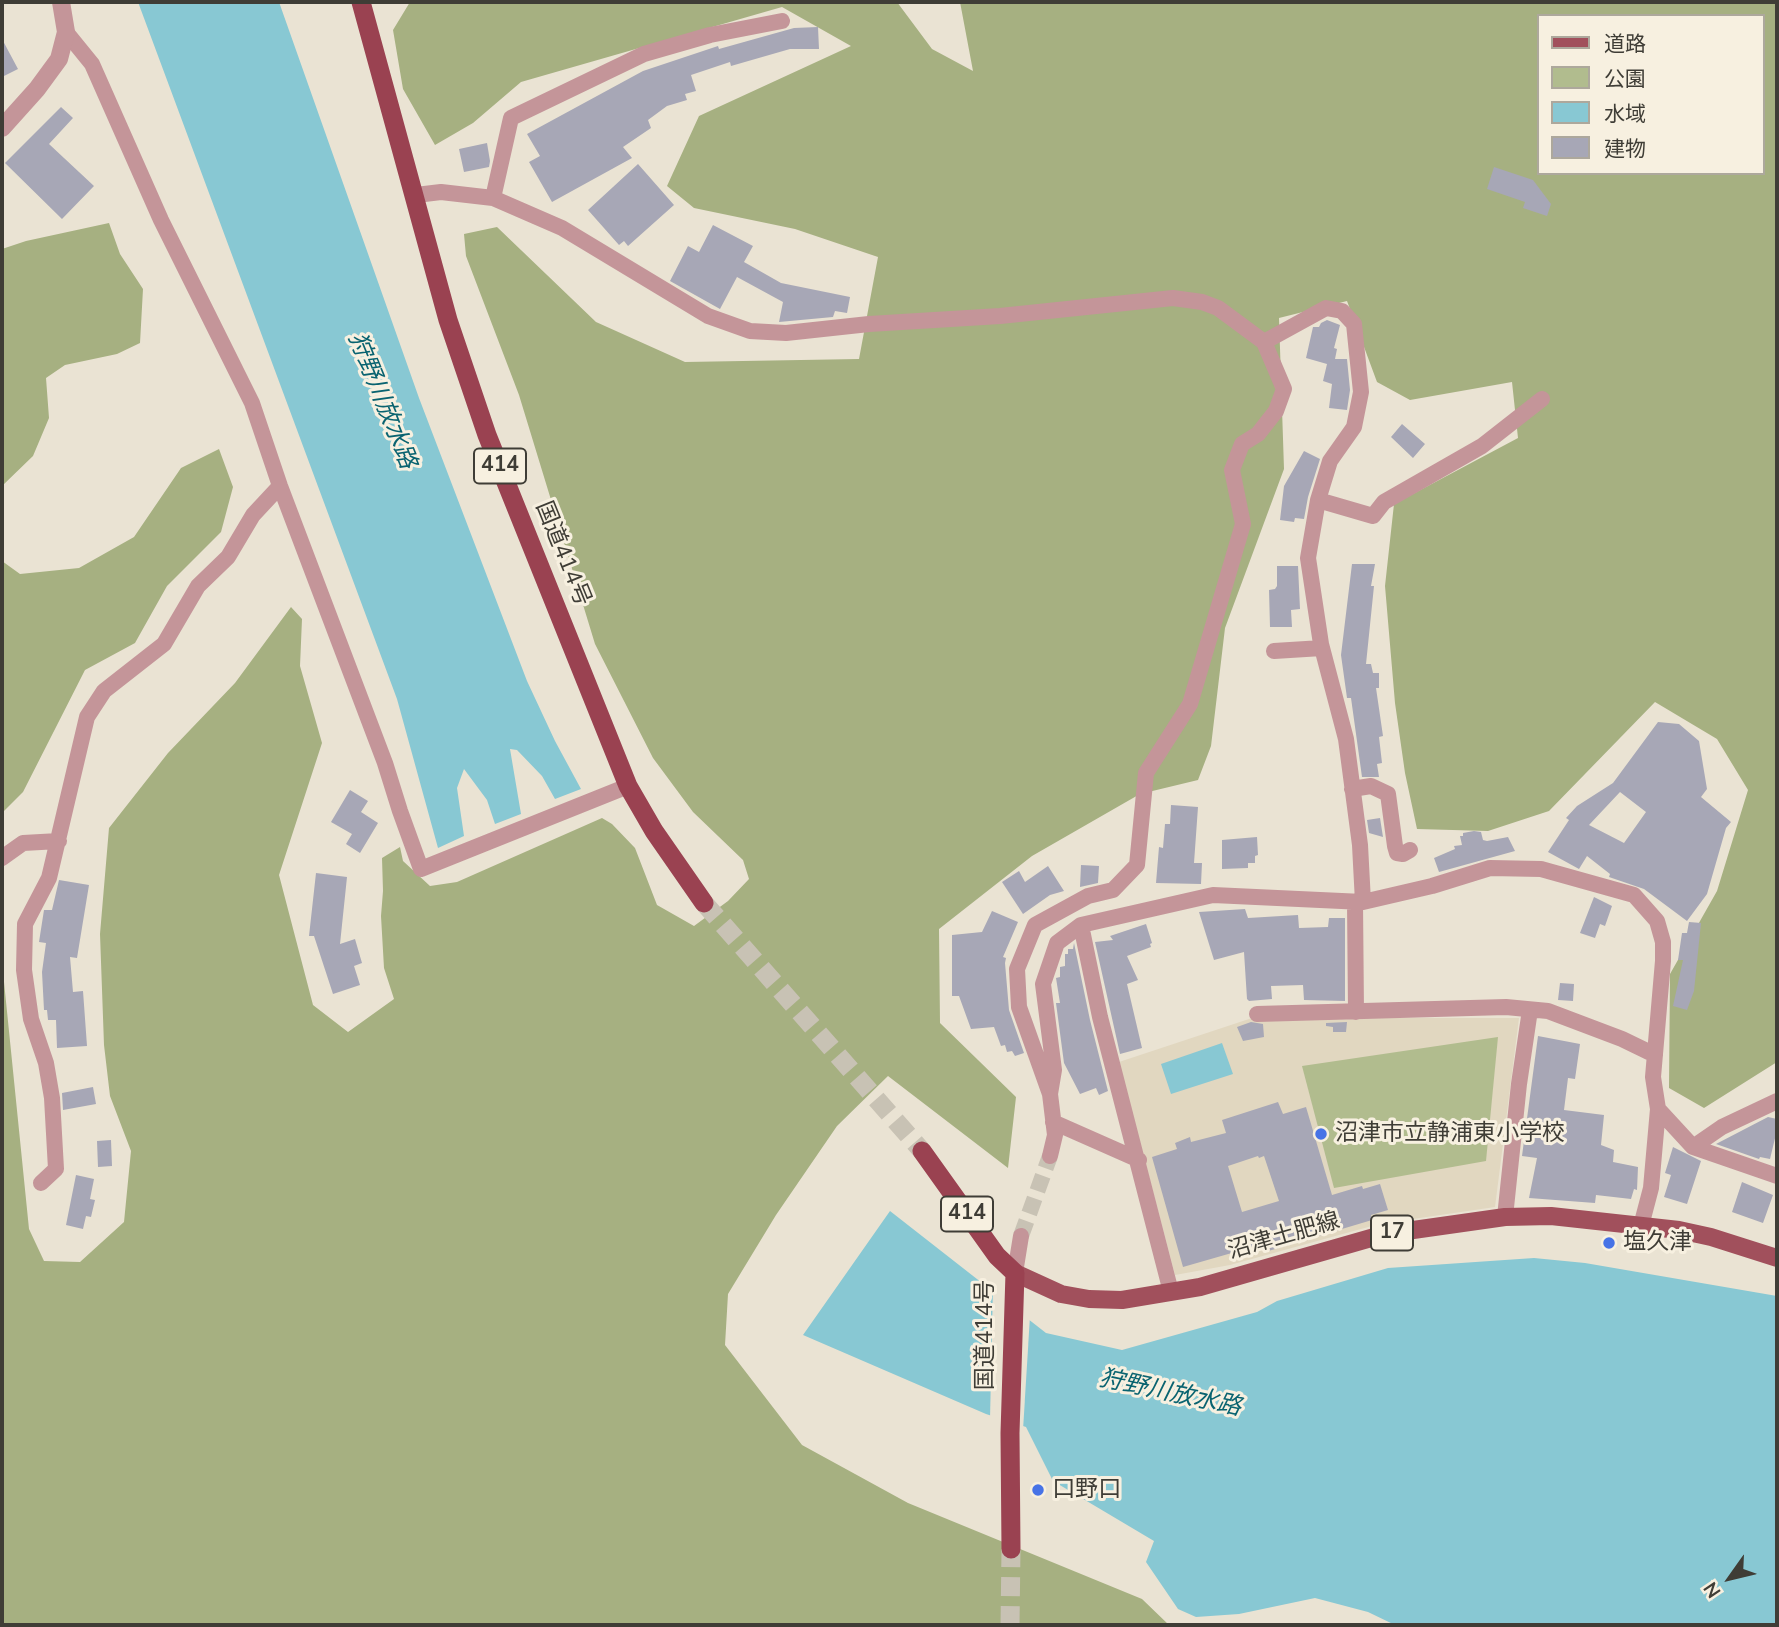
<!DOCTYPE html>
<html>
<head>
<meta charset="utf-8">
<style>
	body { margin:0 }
	#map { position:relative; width:1779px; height:1627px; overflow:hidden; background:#eae3d3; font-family:"Nunito Sans","Noto Sans JP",sans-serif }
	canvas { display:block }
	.frame { position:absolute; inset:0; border:4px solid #3f3d36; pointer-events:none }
	.legend { position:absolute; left:1537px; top:14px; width:228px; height:161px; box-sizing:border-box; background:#f7f0e0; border:2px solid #ada89c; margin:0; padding:9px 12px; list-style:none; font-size:21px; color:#3f3d36 }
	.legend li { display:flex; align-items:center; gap:14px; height:35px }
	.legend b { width:35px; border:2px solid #ada89c }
	.north { position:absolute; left:1695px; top:1543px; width:70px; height:70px; -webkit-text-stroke:5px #f7f0e0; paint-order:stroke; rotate:236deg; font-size:19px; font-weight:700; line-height:28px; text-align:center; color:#3f3d36 }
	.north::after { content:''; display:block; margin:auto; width:24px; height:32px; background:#3f3d36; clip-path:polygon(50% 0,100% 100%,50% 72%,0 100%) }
</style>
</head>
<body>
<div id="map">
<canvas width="1779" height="1627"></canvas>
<div class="frame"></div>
<ul class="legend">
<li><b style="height:9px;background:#a1505c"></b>道路</li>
<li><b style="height:19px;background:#b1bc8e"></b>公園</li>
<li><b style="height:19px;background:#88c8d3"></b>水域</li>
<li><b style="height:19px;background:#a7a7b6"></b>建物</li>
</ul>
<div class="north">N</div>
</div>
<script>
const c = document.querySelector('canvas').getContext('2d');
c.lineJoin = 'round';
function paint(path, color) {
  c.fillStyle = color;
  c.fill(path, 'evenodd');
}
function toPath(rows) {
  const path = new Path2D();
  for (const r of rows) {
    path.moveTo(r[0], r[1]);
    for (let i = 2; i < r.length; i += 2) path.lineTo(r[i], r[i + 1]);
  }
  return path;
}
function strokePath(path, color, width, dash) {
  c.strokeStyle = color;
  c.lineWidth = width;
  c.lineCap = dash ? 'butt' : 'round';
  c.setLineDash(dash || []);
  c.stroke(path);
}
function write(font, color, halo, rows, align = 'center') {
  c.font = font + ' "Nunito Sans","Noto Sans JP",sans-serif';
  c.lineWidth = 6;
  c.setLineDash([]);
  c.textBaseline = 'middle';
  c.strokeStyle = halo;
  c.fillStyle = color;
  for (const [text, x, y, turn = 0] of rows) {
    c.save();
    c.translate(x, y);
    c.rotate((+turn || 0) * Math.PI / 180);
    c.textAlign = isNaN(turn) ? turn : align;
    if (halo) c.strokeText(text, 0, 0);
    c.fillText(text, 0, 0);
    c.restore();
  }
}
const built = toPath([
	[1252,1018,1519,1018,1495,1207,1379,1224,1230,1265,1175,1275,1119,1062]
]);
const green = toPath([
	[1498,1037,1486,1161,1334,1188,1302,1066]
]);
const forest = toPath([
	[410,2,897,2,932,49,973,71,960,2,1777,2,1777,1062,1704,1108,1669,1088,1670,974,1717,891,1748,790,1717,739,1655,702,1549,811,1488,831,1417,829,1405,773,1395,703,1385,586,1394,504,1518,438,1512,382,1410,400,1377,382,1347,301,1279,318,1284,469,1225,628,1211,746,1198,780,1140,794,1032,856,939,929,940,1023,1016,1097,1008,1168,888,1076,837,1126,776,1215,728,1294,725,1345,802,1445,908,1503,1142,1599,1169,1625,2,1625,2,962,29,1229,44,1261,80,1262,124,1222,131,1151,110,1096,104,1045,100,934,109,828,168,753,235,683,291,607,302,619,300,666,322,743,279,875,313,1005,348,1032,394,999,384,968,381,916,383,891,382,858,400,847,403,861,430,886,457,882,602,818,612,824,635,848,657,905,694,926,728,901,749,879,743,860,693,812,653,758,595,644,519,395,466,256,464,234,497,227,596,322,685,362,859,359,878,257,795,229,694,208,667,186,699,116,851,46,782,7,521,82,473,123,435,145,403,89,393,30],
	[1539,16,1763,16,1763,173,1539,173],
	[109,223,120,254,143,289,140,343,117,354,65,365,46,378,49,418,33,456,2,486,2,249,26,241],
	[219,449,233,487,221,532,167,586,135,643,85,670,23,792,2,813,2,561,20,574,79,568,134,537,181,468]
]);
const water = toPath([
	[138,2,279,2,419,398,527,681,555,741,581,789,555,799,542,776,517,750,510,749,521,814,495,824,487,800,464,769,457,788,464,836,438,848,397,699],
	[1222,1043,1233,1074,1171,1094,1161,1064],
	[890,1211,1046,1333,1122,1350,1257,1312,1277,1301,1388,1268,1534,1258,1585,1263,1777,1296,1777,1625,1395,1625,1368,1612,1315,1598,1239,1614,1196,1617,1178,1609,1146,1562,1154,1541,1053,1481,1026,1427,986,1414,803,1335]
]);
const pier = toPath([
	[993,1287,1030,1316,1023,1430,990,1419]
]);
const building = toPath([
	[818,27,819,49,790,49,731,66,730,62,691,75,696,91,685,94,687,100,667,106,648,120,651,128,623,147,632,158,552,202,529,162,540,156,527,134,643,71,718,46,719,49,794,28],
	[2,39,18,69,2,77],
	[61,107,73,118,49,144,94,186,62,219,5,163],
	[487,143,490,161,489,167,464,172,459,149],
	[638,164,674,205,628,246,624,241,619,245,588,210],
	[1494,167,1533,180,1551,204,1547,216,1523,208,1525,202,1487,189],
	[713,225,753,246,744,262,781,283,850,297,847,313,835,311,833,317,779,322,783,302,737,277,720,309,670,281,688,246,699,252],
	[1327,320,1340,325,1334,348,1337,349,1335,359,1347,359,1350,390,1347,410,1329,408,1332,384,1323,381,1327,364,1306,358,1313,327,1319,327,1321,323],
	[1402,424,1425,444,1413,458,1391,437],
	[1304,451,1320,459,1308,497,1304,519,1295,518,1294,522,1280,520,1284,486],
	[1352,564,1375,564,1371,586,1374,586,1366,664,1371,664,1373,673,1379,673,1379,688,1376,688,1383,736,1379,737,1382,763,1377,764,1379,777,1362,777,1351,698,1347,698,1341,655],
	[1277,566,1298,566,1300,609,1291,610,1292,627,1270,627,1269,590,1275,589,1277,586],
	[1658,722,1679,724,1699,741,1707,789,1701,797,1731,822,1726,828,1707,894,1687,921,1644,889,1609,877,1610,874,1587,856,1579,869,1548,852,1569,820,1566,818,1577,806,1613,783],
	[1620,792,1646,812,1624,843,1589,825],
	[350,790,368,801,361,812,378,823,360,853,346,844,352,834,331,822],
	[1171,805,1198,807,1194,863,1202,863,1201,884,1156,883,1159,847,1163,848,1165,824,1170,824],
	[1380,818,1383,837,1369,833,1367,820],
	[1474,831,1481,832,1483,840,1487,841,1508,837,1515,851,1439,872,1434,858,1455,849,1454,846,1462,845,1460,836,1463,836,1463,833],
	[1257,837,1258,855,1255,856,1255,863,1248,863,1248,868,1222,869,1222,840],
	[1081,865,1099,866,1098,883,1080,887],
	[1048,866,1064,891,1050,895,1023,914,1002,882,1019,871,1025,882],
	[316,873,347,877,340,944,355,939,362,963,354,966,360,985,333,994,314,936,309,936],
	[59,880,89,885,77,958,70,957,73,992,83,991,87,1046,57,1048,56,1020,48,1020,47,1010,44,1010,42,972,46,943,39,942,44,910,52,910],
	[1594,897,1612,906,1605,926,1600,924,1595,938,1580,933],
	[1245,909,1248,918,1298,915,1299,928,1328,927,1329,918,1345,918,1345,1001,1304,1000,1303,985,1271,986,1272,999,1249,1001,1247,999,1244,952,1214,960,1199,912],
	[992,911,1018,922,1003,957,1006,958,1005,963,1009,1010,1024,1053,1015,1056,1012,1051,1007,1052,1005,1045,1001,1046,994,1027,971,1029,959,996,952,996,952,935,982,932],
	[1689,922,1701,923,1694,991,1687,1010,1673,1006,1683,960,1678,960,1682,933,1687,933],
	[1146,924,1152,943,1150,944,1151,947,1127,956,1138,980,1127,984,1142,1048,1120,1054,1095,942,1113,940,1110,936],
	[1074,943,1090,1020,1108,1091,1099,1095,1096,1088,1080,1094,1064,1063,1056,1003,1060,1003,1056,978,1060,977,1060,967,1065,966,1065,954,1068,954,1068,949,1073,949],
	[1560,983,1574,984,1573,1001,1558,1000],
	[1251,1022,1263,1024,1264,1037,1243,1041,1237,1027],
	[1347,1022,1346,1032,1333,1032,1333,1027,1326,1026,1326,1023],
	[1538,1036,1580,1044,1575,1079,1568,1078,1564,1110,1604,1115,1601,1145,1614,1150,1613,1162,1638,1167,1637,1190,1634,1189,1631,1199,1596,1195,1595,1203,1529,1198,1537,1158,1522,1156],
	[93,1087,96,1104,63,1110,62,1093],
	[1278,1102,1283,1114,1306,1107,1332,1195,1362,1186,1363,1189,1380,1184,1388,1210,1371,1215,1372,1220,1265,1252,1263,1244,1183,1267,1152,1157,1177,1149,1175,1143,1190,1137,1191,1142,1226,1133,1222,1120],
	[1258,1156,1259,1158,1264,1156,1279,1201,1242,1212,1228,1166],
	[1768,1117,1777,1119,1777,1130,1770,1159,1760,1157,1759,1159,1716,1144],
	[111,1140,112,1166,98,1167,97,1141],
	[1673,1147,1701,1161,1687,1204,1664,1197,1671,1175,1665,1173],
	[76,1175,94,1179,90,1199,95,1200,91,1217,86,1216,83,1229,66,1225],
	[1742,1182,1773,1195,1763,1223,1732,1212]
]);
const minorTunnel = toPath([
	[1021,1236,1050,1156]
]);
const trunkTunnel = toPath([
	[704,903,922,1151],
	[1010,1625,1011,1549]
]);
const minor = toPath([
	[66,32,92,64,161,220,252,403,280,486,385,763,400,811,421,869,628,786],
	[416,195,441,192,493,198,562,228,708,316,750,331,786,333,869,324,1000,316,1173,298,1202,302,1218,308,1264,342,1284,389,1276,411,1258,434,1242,444,1232,470,1243,524,1190,704,1146,773,1137,865,1113,890,1088,896,1035,925,1017,969,1019,1007,1050,1094],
	[493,198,511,118,644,54,710,35,782,21],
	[1264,342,1326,308,1342,311,1354,324,1361,392,1354,427,1330,461,1318,500,1308,558,1321,644,1346,739,1360,845,1363,902],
	[1318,500,1373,516,1384,502,1482,446,1542,399],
	[1274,651,1322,648],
	[1352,789,1371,786,1388,794,1395,846,1397,853,1403,854,1410,850],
	[2,858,23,843,59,841],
	[1355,902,1356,1012],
	[1081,925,1100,1017,1171,1292],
	[1257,1014,1506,1007,1548,1011,1622,1039,1655,1055],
	[1658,1109,1693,1147,1777,1176],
	[1053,1122,1139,1160],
	[1693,1147,1722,1127,1777,1101],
	[1050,1156,1055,1135,1050,1094,1054,1070,1043,984,1057,943,1081,925,1213,895,1363,902,1432,886,1490,868,1541,869,1634,895,1657,921,1663,942,1663,961,1653,1077,1658,1109,1651,1188,1641,1226],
	[41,1183,56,1169,52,1098,46,1063,31,1019,24,970,25,924,49,878,87,717,104,691,164,644,198,586,228,557,253,515,280,486],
	[1505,1217,1519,1084,1530,1010],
	[1015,1273,1021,1236]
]);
const tertiary = toPath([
	[2,128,37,89,59,59,66,32,61,2]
]);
const primary = toPath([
	[1015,1273,1061,1294,1089,1299,1122,1300,1200,1287,1385,1234,1505,1217,1551,1216,1679,1230,1711,1237,1777,1258]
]);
const trunk = toPath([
	[361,2,448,320,487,435,628,786,654,831,704,903],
	[922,1151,997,1256,1015,1273,1010,1433,1011,1549]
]);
const markers = [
	[1321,1134,7,"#4773e6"],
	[1609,1243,7,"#4773e6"],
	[1038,1490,7,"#4773e6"]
];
const shields = [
	[500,466,52],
	[967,1214,52],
	[1392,1233,42]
];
const shieldNames = [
	["414",500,466],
	["414",967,1214],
	["17",1392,1233]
];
const streetNames = [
	["国道414号",562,554,68],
	["沼津土肥線",1284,1237,-16],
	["国道414号",986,1335,-90]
];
const poiNames = [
	["沼津市立静浦東小学校",1335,1134],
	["塩久津",1623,1243],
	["口野口",1052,1490]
];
const waterNames = [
	["狩野川放水路",381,401,68],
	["狩野川放水路",1170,1394,12]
];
paint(built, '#e1d7c0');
paint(green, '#b1bc8e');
paint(forest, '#a6b081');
paint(water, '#88c8d3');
paint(pier, '#eae3d3');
paint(building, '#a7a7b6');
strokePath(minorTunnel, '#c8c2b4', 16, [16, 8]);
strokePath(trunkTunnel, '#c8c2b4', 19, [19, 10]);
strokePath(minor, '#c49599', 16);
strokePath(tertiary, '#c49599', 18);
strokePath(primary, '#a1505c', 18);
strokePath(trunk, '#9a4251', 19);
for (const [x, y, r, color] of markers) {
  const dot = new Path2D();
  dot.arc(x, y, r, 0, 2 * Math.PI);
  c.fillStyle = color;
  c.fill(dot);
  strokePath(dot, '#f7f0e0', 2.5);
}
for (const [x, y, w] of shields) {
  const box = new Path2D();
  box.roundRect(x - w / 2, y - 17.5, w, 35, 5);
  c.fillStyle = '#f7f0e0';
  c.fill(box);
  strokePath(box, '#3f3d36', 2);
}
write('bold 21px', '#3f3d36', null, shieldNames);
write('23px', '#3f3d36', '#f7f0e0', streetNames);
write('23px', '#3f3d36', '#f7f0e0', poiNames, 'left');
write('italic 24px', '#096370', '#f7f0e0', waterNames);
</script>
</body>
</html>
